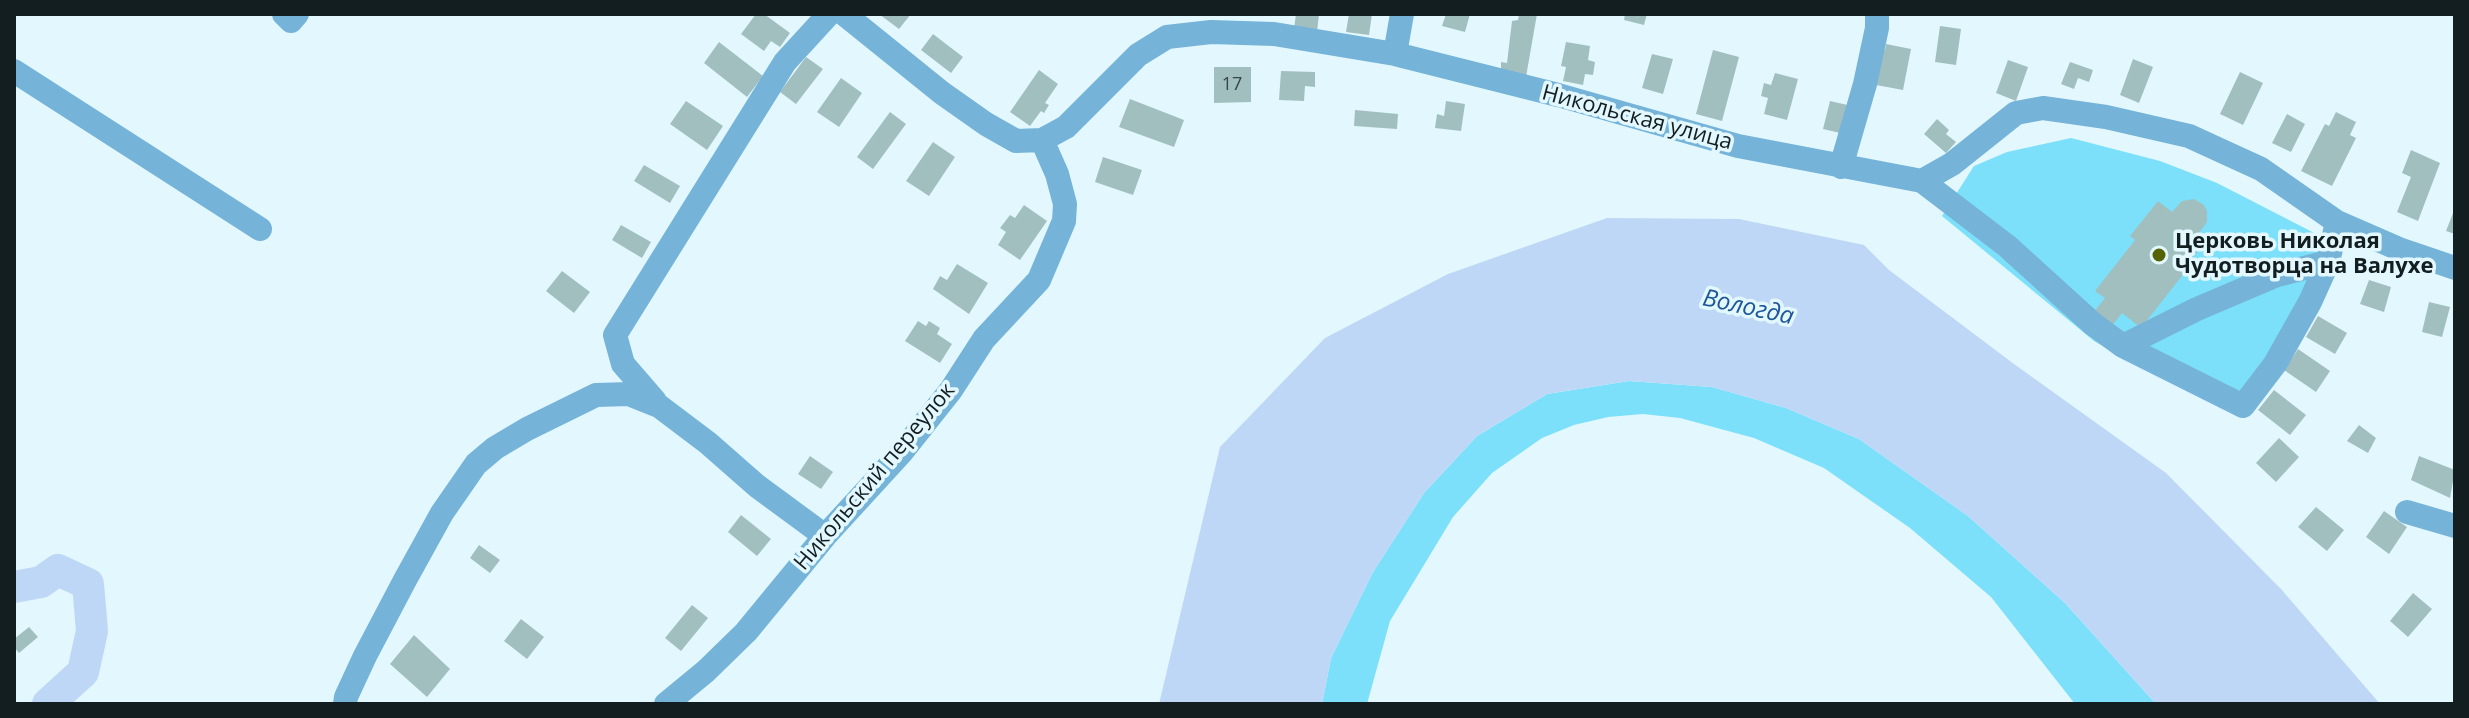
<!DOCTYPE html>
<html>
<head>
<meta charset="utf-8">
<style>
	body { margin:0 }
	#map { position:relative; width:2469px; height:718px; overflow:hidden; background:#e2f8fe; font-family:"Open Sans",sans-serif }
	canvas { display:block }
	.frame { position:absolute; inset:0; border:16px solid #131e20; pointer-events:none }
</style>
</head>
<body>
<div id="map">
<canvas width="2469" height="718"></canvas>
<div class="frame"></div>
</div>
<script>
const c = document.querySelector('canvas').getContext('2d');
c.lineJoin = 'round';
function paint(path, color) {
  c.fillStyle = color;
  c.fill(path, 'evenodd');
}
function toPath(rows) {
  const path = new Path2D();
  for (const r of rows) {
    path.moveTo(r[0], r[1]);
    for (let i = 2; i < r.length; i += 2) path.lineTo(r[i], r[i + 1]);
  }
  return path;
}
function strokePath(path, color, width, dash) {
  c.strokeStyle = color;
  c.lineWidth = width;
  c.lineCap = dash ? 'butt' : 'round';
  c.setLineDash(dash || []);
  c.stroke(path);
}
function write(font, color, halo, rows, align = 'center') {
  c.font = font + ' "Open Sans",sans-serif';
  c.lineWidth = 7;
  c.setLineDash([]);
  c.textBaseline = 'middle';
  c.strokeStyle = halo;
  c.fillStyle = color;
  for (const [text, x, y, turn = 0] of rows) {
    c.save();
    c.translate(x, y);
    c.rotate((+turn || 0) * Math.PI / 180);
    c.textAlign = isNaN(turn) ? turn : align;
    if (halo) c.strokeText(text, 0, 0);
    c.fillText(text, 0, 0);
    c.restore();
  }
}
const green = toPath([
	[2071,138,2160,161,2217,183,2326,239,2300,309,2238,403,2129,361,2094,341,1942,216,1974,166,2007,152],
	[1629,381,1712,387,1786,408,1859,439,1968,516,2065,603,2156,704,2075,704,1991,597,1910,528,1824,468,1754,438,1680,418,1643,414,1608,417,1574,425,1542,438,1492,473,1453,517,1390,621,1367,704,1322,704,1331,658,1373,572,1424,493,1477,436,1547,394]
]);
const water = toPath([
	[1607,218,1739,219,1864,245,1889,270,2014,364,2166,473,2281,589,2380,704,2156,704,2065,603,1968,516,1859,439,1786,408,1712,387,1629,381,1547,394,1477,436,1424,493,1373,572,1331,658,1322,704,1159,704,1220,447,1325,338,1448,274]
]);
const river = toPath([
	[14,587,41,582,58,570,88,584,92,631,83,672,48,704]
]);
const building = toPath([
	[756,14,764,14,790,33,780,47,771,41,764,51,741,34],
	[879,14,911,14,899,29],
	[1296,14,1319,14,1317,32,1294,29],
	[1349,14,1372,14,1369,35,1346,32],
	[1446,14,1470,14,1465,32,1442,26],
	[1519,14,1537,14,1526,77,1501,70,1501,62,1507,63,1512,21,1518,20],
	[1625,14,1647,14,1644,25,1624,20],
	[1940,26,1961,29,1956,65,1935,62],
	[933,34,963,57,951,73,921,50],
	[719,42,763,76,747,97,704,63],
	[1566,42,1590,46,1588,60,1595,62,1593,75,1585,74,1583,85,1563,81,1566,67,1561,66],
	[1886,44,1911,49,1903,90,1876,85,1878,48,1885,50],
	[1713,50,1739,57,1722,121,1696,114],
	[1652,54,1673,59,1663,94,1642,88],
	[806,57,823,69,796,104,780,92],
	[2133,59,2153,67,2139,103,2120,95],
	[2008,60,2028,67,2016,101,1996,93],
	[2070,62,2093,70,2089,82,2078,78,2074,89,2061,84],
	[1214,67,1251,67,1251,102,1214,103],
	[1039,70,1058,84,1045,103,1049,105,1044,113,1041,111,1030,126,1010,112],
	[1281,71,1315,72,1315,87,1305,86,1304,101,1279,100],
	[2240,72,2263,83,2243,125,2220,114],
	[1775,73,1798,79,1787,120,1764,114,1768,98,1761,96,1764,83,1771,85],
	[841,78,862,93,839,127,817,112],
	[1130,99,1184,120,1174,147,1119,127],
	[686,101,723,126,707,150,670,124],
	[1446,101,1465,104,1461,131,1435,128,1437,114,1444,116],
	[1830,101,1852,106,1840,133,1823,129],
	[1355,110,1398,114,1397,129,1354,126],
	[890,112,906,124,873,169,857,157],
	[2336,112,2356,122,2350,135,2356,138,2332,186,2301,171,2325,124,2329,126],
	[2287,114,2305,124,2291,152,2272,143],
	[1937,119,1949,130,1946,134,1956,142,1946,153,1924,134],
	[933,142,955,157,929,196,906,181],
	[2411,150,2440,163,2418,221,2397,212,2411,177,2402,173],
	[1103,157,1142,170,1133,195,1095,182],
	[644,165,680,186,670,203,634,181],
	[2194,199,2204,205,2207,211,2207,222,2199,233,2207,239,2183,270,2185,272,2141,328,2122,313,2111,327,2093,313,2105,298,2095,291,2135,240,2130,236,2158,201,2172,212,2182,201],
	[1024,205,1047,221,1020,260,998,245,1006,232,1000,228,1010,215,1015,218],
	[2455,208,2455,234,2446,231],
	[621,225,651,242,642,258,612,240],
	[957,264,988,283,969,314,933,289,940,276,947,280],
	[562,271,590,292,574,313,546,291],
	[2369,280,2391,287,2384,312,2360,304],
	[2429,302,2450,307,2442,337,2422,332],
	[2318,316,2347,333,2335,354,2306,337],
	[918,321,926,326,929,321,940,328,937,334,952,344,940,363,905,341],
	[2298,349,2330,371,2316,392,2284,370],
	[2274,390,2306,415,2290,435,2258,410],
	[2359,425,2376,438,2368,453,2347,441],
	[2279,438,2299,457,2276,482,2256,463],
	[810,456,833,472,821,489,798,474],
	[2419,456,2455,470,2450,498,2411,480],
	[2316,507,2344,530,2327,551,2298,527],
	[2384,511,2407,527,2389,554,2366,537],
	[741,515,771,539,757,556,728,532],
	[479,545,500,560,490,573,470,558],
	[2413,593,2432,609,2408,637,2390,621],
	[692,605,708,618,681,651,665,638],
	[521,619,544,637,527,659,504,641],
	[29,627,38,637,19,653,14,647,14,639],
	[414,635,450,669,427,697,390,664]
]);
const minor = toPath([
	[284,14,291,21,297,14],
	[844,14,942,93,986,124,1016,141,1042,140,1066,127,1138,55,1167,37,1211,32,1274,34,1395,54,1558,95,1738,146,1922,181,1952,164,2016,113,2043,108,2106,117,2189,136,2261,169,2337,222,2399,249,2455,268],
	[1395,54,1402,14],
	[14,71,260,229],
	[1841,167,1865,84,1877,28,1877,14],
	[1922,181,2007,246,2093,324,2123,346,2197,309,2277,275,2328,262],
	[2123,346,2243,406,2275,364,2310,302,2328,262,2337,222],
	[655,401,623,364,615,335,785,62,829,14],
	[2407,512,2455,526],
	[345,704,346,697,365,656,405,580,442,513,476,464,495,448,527,429,596,395,629,394,659,406,708,443,757,486,825,536],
	[666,704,706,671,746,632,825,536,901,453,951,390,984,339,1039,280,1064,221,1065,204,1057,174,1042,140]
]);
const markers = [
	[2159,255,8,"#566304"]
];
const numberNames = [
	["17",1232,85]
];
const streetNames = [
	["Никольская улица",1637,118,15],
	["Никольский переулок",875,477,-50]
];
const poiNames = [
	["Церковь Николая",2175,242],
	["Чудотворца на Валухе",2175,267]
];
const waterNames = [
	["Вологда",1748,308,12]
];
paint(green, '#7ce0fa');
paint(water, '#bfd7f6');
strokePath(river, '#bfd7f6', 32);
paint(building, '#a2bfbf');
strokePath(minor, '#75b3d9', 24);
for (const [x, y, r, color] of markers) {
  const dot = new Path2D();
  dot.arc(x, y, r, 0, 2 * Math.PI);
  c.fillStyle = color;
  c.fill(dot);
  strokePath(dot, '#e2f8fe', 3);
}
write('18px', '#374648', null, numberNames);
write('22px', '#131e20', '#e2f8fe', streetNames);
write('bold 22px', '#131e20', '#e2f8fe', poiNames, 'left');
write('italic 24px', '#1e569a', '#e2f8fe', waterNames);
</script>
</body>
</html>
